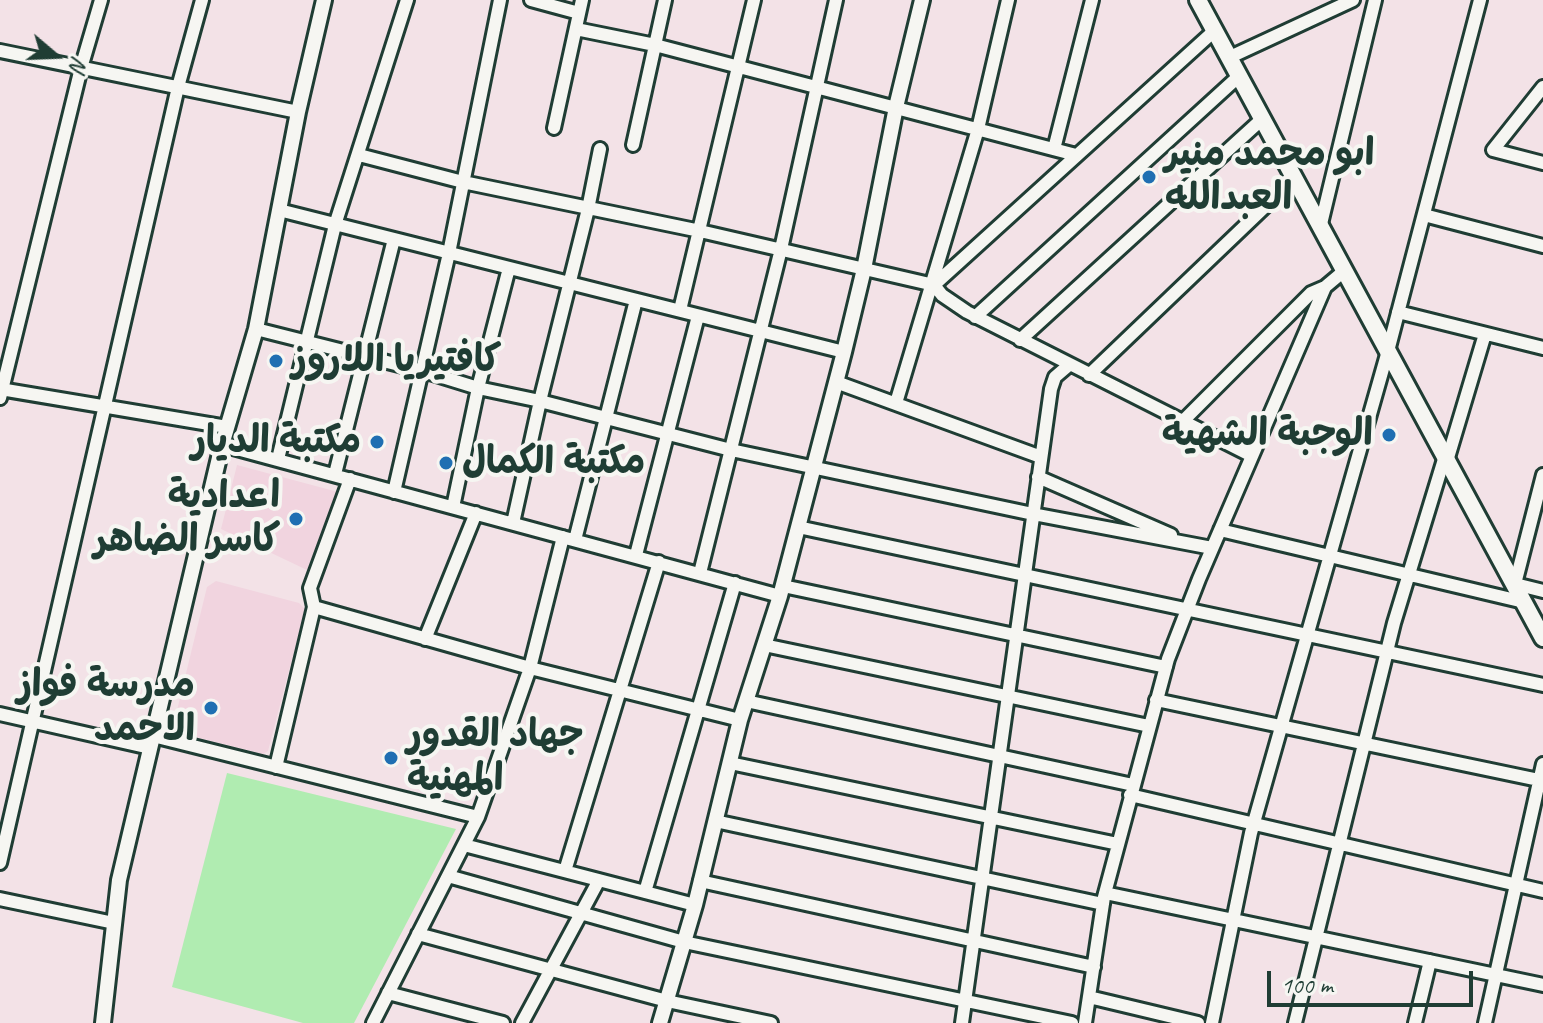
<!DOCTYPE html>
<html>
<head>
<meta charset="utf-8">
<style>
	body { margin:0 }
	#map { position:relative; width:1543px; height:1023px; overflow:hidden; background:#f3e2e7; font-family:Caveat,sans-serif }
	canvas { display:block }
	.north { position:absolute; left:16px; top:16px; width:80px; height:80px; -webkit-text-stroke:6px #f6f6f2; paint-order:stroke; rotate:109deg; font-size:22px; font-weight:700; line-height:32px; text-align:center; color:#1f3d34 }
	.north::after { content:''; display:block; margin:auto; width:28px; height:36px; background:#1f3d34; clip-path:polygon(50% 0,100% 100%,50% 72%,0 100%) }
	.scale { position:absolute; left:1267px; top:971px; width:206px; height:36px; box-sizing:border-box; border:4px solid #1f3d34; border-top:0; padding-left:10px; font-size:24px; line-height:28px; white-space:nowrap; color:#1f3d34; -webkit-text-stroke:6px #f6f6f2; paint-order:stroke }
</style>
</head>
<body>
<div id="map">
<canvas width="1543" height="1023"></canvas>
<div class="north">N</div>
<div class="scale">100 m</div>
</div>
<script>
const c = document.querySelector('canvas').getContext('2d');
c.lineJoin = 'round';
function paint(path, color) {
  c.fillStyle = color;
  c.fill(path, 'evenodd');
}
function toPath(rows) {
  const path = new Path2D();
  for (const r of rows) {
    path.moveTo(r[0], r[1]);
    for (let i = 2; i < r.length; i += 2) path.lineTo(r[i], r[i + 1]);
  }
  return path;
}
function strokePath(path, color, width, dash) {
  c.strokeStyle = color;
  c.lineWidth = width;
  c.lineCap = dash ? 'butt' : 'round';
  c.setLineDash(dash || []);
  c.stroke(path);
}
function write(font, color, halo, rows, align = 'center') {
  c.font = font + ' Caveat,"Playpen Sans Arabic",sans-serif';
  c.lineWidth = 8;
  c.setLineDash([]);
  c.textBaseline = 'middle';
  c.strokeStyle = halo;
  c.fillStyle = color;
  for (const [text, x, y, turn = 0] of rows) {
    c.save();
    c.translate(x, y);
    c.rotate((+turn || 0) * Math.PI / 180);
    c.textAlign = isNaN(turn) ? turn : align;
    if (halo) c.strokeText(text, 0, 0);
    c.fillText(text, 0, 0);
    c.restore();
  }
}
const built = toPath([
	[237,465,338,492,307,570,221,529],
	[216,581,299,603,305,609,268,751,263,754,172,731,207,587]
]);
const green = toPath([
	[227,773,456,829,354,1023,303,1023,172,987]
]);
const minor = toPath([
	[531,0,579,13],
	[576,29,655,45,1076,155],
	[0,51,298,112],
	[1228,58,1353,0],
	[1543,87,1493,150,1543,163],
	[554,128,582,0],
	[633,145,665,0],
	[1054,149,1092,0],
	[359,155,463,182,700,231,934,285,1213,32],
	[279,210,844,352],
	[1424,215,1543,246],
	[1320,228,1375,0],
	[934,285,942,295,967,312,1252,456],
	[680,310,754,0],
	[1398,312,1543,348],
	[975,317,1238,77],
	[256,329,423,371,478,388,540,401,731,450,1033,514,1212,548],
	[1020,340,1261,120],
	[1089,375,1294,179],
	[836,382,1041,457],
	[0,389,227,427],
	[0,398,81,68,101,0],
	[896,403,978,129,1008,0],
	[1182,422,1311,293,1325,287],
	[222,445,780,596],
	[278,459,335,225,407,0],
	[1447,461,1485,334],
	[335,474,394,239],
	[1543,475,1515,584,1543,591],
	[1038,477,1171,535],
	[394,492,449,253,500,0],
	[453,507,478,388,509,268],
	[513,523,540,401,588,209,600,149],
	[798,527,1543,685],
	[1220,530,1524,602],
	[575,540,636,300],
	[636,555,698,316],
	[700,573,781,249,836,0],
	[783,586,1166,667],
	[314,607,310,588,350,479],
	[425,639,476,513],
	[764,645,1149,726],
	[1156,700,1543,781],
	[746,701,1133,785],
	[0,714,150,748],
	[153,736,478,817],
	[730,763,1118,844],
	[276,767,314,607,530,668,740,720],
	[1130,795,1543,891],
	[715,821,1103,904],
	[464,845,695,905],
	[0,863,178,87,202,0],
	[565,871,659,562],
	[448,876,684,942,1072,1023],
	[700,881,1094,967],
	[645,892,735,583],
	[1105,893,1543,985],
	[0,899,114,923],
	[418,934,667,1001,771,1023],
	[388,993,503,1023],
	[1089,997,1198,1023],
	[373,1023,478,817,530,668,563,537],
	[522,1023,599,880],
	[962,1023,1051,389,1055,377,1069,365],
	[1085,1023,1104,897,1168,659,1199,579,1325,287,1344,271],
	[1212,1023,1251,833,1388,351,1480,0],
	[1295,1023,1394,623,1445,456],
	[1415,1023,1430,961],
	[1485,1023,1543,764]
]);
const tertiary = toPath([
	[103,1023,119,880,222,445,256,329,298,112,324,0],
	[660,1023,695,905,740,720,780,596,844,352,864,269,896,107,922,0]
]);
const secondary = toPath([
	[1198,0,1543,638]
]);
const markers = [
	[1149,177,8,"#1f6fb2"],
	[276,361,8,"#1f6fb2"],
	[1389,435,8,"#1f6fb2"],
	[377,442,8,"#1f6fb2"],
	[446,463,8,"#1f6fb2"],
	[296,519,8,"#1f6fb2"],
	[211,708,8,"#1f6fb2"],
	[391,758,8,"#1f6fb2"]
];
const poiNames = [
	["ابو محمد منير",1165,155],
	["العبدالله",1165,199],
	["كافتيريا اللاروز",292,361],
	["الوجبة الشهية",1373,435,"right"],
	["مكتبة الديار",361,442,"right"],
	["مكتبة الكمال",462,463],
	["اعدادية",280,497,"right"],
	["كاسر الضاهر",280,541,"right"],
	["مدرسة فواز",195,686,"right"],
	["الاحمد",195,730,"right"],
	["جهاد القدور",407,736],
	["المهنية",407,780]
];
paint(built, '#f1d4df');
paint(green, '#b0ecb1');
strokePath(minor, '#1f3d34', 18);
strokePath(tertiary, '#1f3d34', 20);
strokePath(secondary, '#1f3d34', 22);
strokePath(minor, '#f6f6f2', 12);
strokePath(tertiary, '#f6f6f2', 14);
strokePath(secondary, '#f6f6f2', 16);
for (const [x, y, r, color] of markers) {
  const dot = new Path2D();
  dot.arc(x, y, r, 0, 2 * Math.PI);
  c.fillStyle = color;
  c.fill(dot);
  strokePath(dot, '#f6f6f2', 3);
}
write('bold 38px', '#1f3d34', '#f6f6f2', poiNames, 'left');
</script>
</body>
</html>
